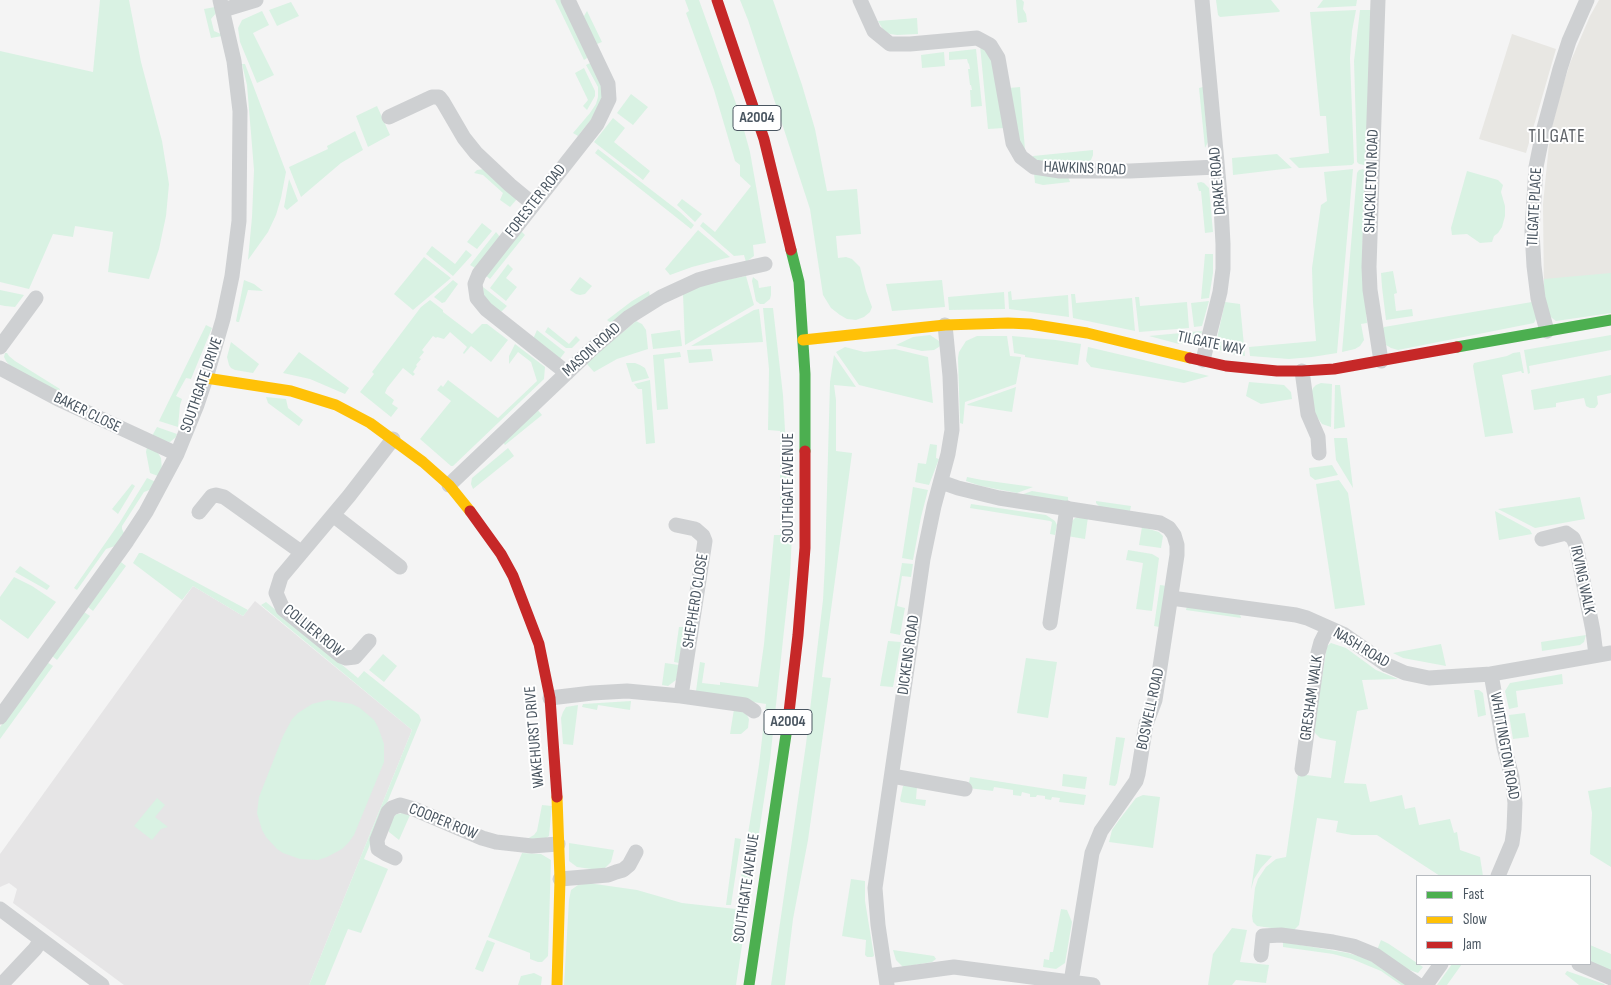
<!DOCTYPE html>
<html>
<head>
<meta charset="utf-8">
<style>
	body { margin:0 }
	#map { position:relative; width:1611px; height:985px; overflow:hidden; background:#f4f4f4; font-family:"Sofia Sans Condensed",sans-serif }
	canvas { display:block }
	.legend { position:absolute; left:1416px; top:875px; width:175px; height:90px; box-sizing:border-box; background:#fff; border:1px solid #b7bbc0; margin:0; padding:6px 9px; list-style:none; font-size:15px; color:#4a5661 }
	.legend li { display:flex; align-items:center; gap:10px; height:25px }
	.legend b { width:25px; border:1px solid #b7bbc0 }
</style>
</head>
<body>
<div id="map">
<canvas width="1611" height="985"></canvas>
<ul class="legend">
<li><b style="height:6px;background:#4caf50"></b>Fast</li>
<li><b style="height:6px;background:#ffc107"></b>Slow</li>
<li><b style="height:6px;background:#c62828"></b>Jam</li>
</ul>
</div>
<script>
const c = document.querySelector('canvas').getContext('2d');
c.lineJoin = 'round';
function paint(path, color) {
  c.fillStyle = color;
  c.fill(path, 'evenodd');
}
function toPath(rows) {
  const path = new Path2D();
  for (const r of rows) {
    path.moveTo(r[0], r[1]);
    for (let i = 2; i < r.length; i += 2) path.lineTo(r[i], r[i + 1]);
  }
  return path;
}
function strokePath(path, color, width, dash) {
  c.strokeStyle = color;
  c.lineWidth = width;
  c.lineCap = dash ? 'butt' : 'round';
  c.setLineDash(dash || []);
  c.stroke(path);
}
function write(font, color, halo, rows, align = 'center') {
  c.font = font + ' "Sofia Sans Condensed",sans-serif';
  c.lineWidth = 4;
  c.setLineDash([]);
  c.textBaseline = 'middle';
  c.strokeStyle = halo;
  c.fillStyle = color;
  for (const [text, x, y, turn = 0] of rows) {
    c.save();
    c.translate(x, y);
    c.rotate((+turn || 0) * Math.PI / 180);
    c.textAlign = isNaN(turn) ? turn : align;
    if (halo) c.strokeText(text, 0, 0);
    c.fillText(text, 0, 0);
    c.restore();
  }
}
const commercial = toPath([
	[1599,0,1611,0,1611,313,1544,295,1543,204,1550,134,1560,95,1570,63,1590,16],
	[1512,34,1556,49,1526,153,1479,139]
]);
const education = toPath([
	[193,586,243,616,255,601,412,730,309,985,124,985,13,903,17,889,9,883,0,887,0,854]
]);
const green = toPath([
	[100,0,129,0,141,62,162,141,169,184,166,216,159,249,149,279,108,272,113,232,75,226,73,237,53,234,29,289,0,282,0,51,93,72],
	[555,0,561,0,588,54,587,58,584,60],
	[685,0,699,0,739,112,750,152,766,243,753,245,754,256,746,262,744,255,734,256,700,226,703,222,715,232,751,186,740,176,740,165,735,161,714,90,686,13,689,11],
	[740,0,773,0,802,85,815,129,827,191,857,189,861,234,836,236,838,258,846,257,852,259,860,267,866,291,872,307,870,312,864,317,856,320,847,319,840,315,831,308,823,295,810,209,748,20],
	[1016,0,1022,0,1024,2,1023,9,1026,14,1027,22,1018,23],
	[1216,0,1271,0,1280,11,1279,12,1220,17,1218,15],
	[1323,0,1357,0,1356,6,1317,8],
	[291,2,299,16,277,26,269,10],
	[215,7,217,12,211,19,214,31,221,34,222,36,211,38,204,9],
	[1356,10,1352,31,1350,58,1354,163,1352,165,1299,168,1289,158,1329,153,1326,116,1320,116,1310,12],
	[1360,10,1371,10,1366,162,1364,165,1359,164,1357,162,1354,61],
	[262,11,269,25,253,33,274,75,257,83,240,42,238,28,242,20],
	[587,11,602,42,597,44,585,21,584,16],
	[917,18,918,34,897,35,890,34,884,31,878,21],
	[980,45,991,55,1004,128,988,129],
	[976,49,982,106,971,107,970,90,972,90,971,85,970,85,968,69,970,69,969,64,968,63,967,59,949,60,949,52],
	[944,52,945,66,922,68,921,55],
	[592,62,603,84,601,107,578,136,573,133,590,113,596,104,598,97,598,87,586,65],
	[242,64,245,64,286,172,281,198,276,215,268,232,248,260,252,217,254,170,247,85],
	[584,68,595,91,595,96,587,110,583,106,588,100,575,73],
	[1020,87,1025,150,1019,143,1009,88],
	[1203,87,1208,142,1205,148,1199,88],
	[631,94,648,107,633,125,617,113],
	[377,106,390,135,368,147,356,116],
	[613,118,625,128,614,142,650,171,643,180,594,142],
	[355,131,363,150,341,163,301,197,289,167,328,149,327,146],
	[598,149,680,212,694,225,691,229,595,153],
	[1093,150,1093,155,1091,160,1087,164,1079,165,1045,163,1032,159,1033,156],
	[1277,154,1292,168,1233,175,1232,158],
	[484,169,517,199,510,207,500,200,503,193,483,175,474,173,477,170],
	[1353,169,1337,353,1312,357,1289,359,1250,356,1249,347,1316,341,1313,302,1312,268,1321,205,1327,201,1324,172],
	[1363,169,1365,171,1362,261,1367,323,1361,324,1364,340,1360,346,1355,349,1342,352,1357,173,1359,170],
	[1467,171,1498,180,1503,185,1501,192,1505,206,1505,216,1502,227,1498,233,1494,236,1492,242,1480,243,1467,234,1452,235,1451,228],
	[1034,173,1068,177,1070,182,1043,185,1035,183],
	[289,179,298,201,287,210,284,207],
	[1201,182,1204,183,1209,188,1213,232,1205,233,1201,191,1199,191,1197,183],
	[682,199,702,214,695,222,677,205],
	[482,223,492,231,477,249,467,242],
	[698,230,730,257,692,267,670,275,665,269],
	[521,231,525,235,490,279,485,275],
	[496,232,500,237,475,268,470,265],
	[432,246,455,264,466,250,472,255,453,276,426,254],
	[1205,254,1213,254,1213,273,1209,298,1201,299],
	[424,257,451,278,413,310,394,294],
	[508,264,513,269,506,278,517,287,506,301,490,288],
	[1393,271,1397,293,1394,294,1396,311,1412,309,1413,316,1386,320,1382,287,1381,273],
	[1611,273,1611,313,1556,321,1548,315,1544,295,1544,279],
	[746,276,754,305,685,345,683,294,704,284],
	[580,277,592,286,585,294,580,295,576,294,570,290],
	[753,277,758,281,759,288,771,286,771,295,770,299,764,304,760,304,756,301,752,281],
	[244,280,254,284,263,291,248,290,239,322,237,322,236,321],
	[453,280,458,284,445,302,442,303,434,297],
	[942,280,945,307,892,311,886,284],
	[483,287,507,306,500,313,484,299],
	[0,290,24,295,15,307,5,306,0,305],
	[649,291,650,297,611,323,607,320,632,301],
	[1011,291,1012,300,1068,295,1069,317,1009,309,1008,292],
	[1004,292,1005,309,949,310,948,297],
	[1071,294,1075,294,1076,303,1132,298,1135,331,1073,318],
	[1135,297,1139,297,1140,306,1187,302,1189,328,1139,332],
	[430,300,443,310,443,312,472,334,482,324,487,324,508,340,491,362,471,346,464,354,463,353,467,347,450,332,444,339,437,337,436,338,433,336,422,350,424,352,419,358,421,359,416,365,417,366,413,372,415,374,413,376,403,368,387,388,385,393,394,400,392,404,398,408,391,417,360,392,374,374,372,372,421,307],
	[1209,301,1202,326,1194,327,1191,303],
	[1225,302,1240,304,1245,356,1226,353,1218,349,1216,347,1216,343],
	[1532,302,1537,317,1534,323,1398,350,1391,348,1386,345,1381,331,1384,327],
	[763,308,773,308,783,395,786,448,792,451,792,535,790,575,770,760,736,985,564,985,569,900,571,890,578,885,588,883,637,890,682,903,736,909,759,765,766,704,703,694,696,691,700,662,705,663,702,683,720,685,720,682,758,687,764,644,774,535,780,535,780,431,768,430,769,369],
	[759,309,763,342,691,346,754,310],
	[636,321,642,324,646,330,648,349,617,359,594,372,586,363],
	[206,325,212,328,191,379,186,378,176,396,182,399,180,405,178,427,159,421],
	[548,327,569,344,576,336,580,340,572,348,566,348,545,332],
	[537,330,565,352,559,360,533,339],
	[680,330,682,346,653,349,651,334],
	[1202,331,1201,336,1198,339,1179,344,1149,336],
	[930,335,939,341,942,345,934,350,922,351,896,345,913,337],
	[1611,335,1611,350,1529,366,1530,373,1528,374,1524,350],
	[977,336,1007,336,1010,356,1021,357,1016,384,965,402,963,424,960,423,958,358,959,352,966,341],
	[1012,336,1056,340,1081,344,1078,365,1025,357,1025,355,1014,353],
	[231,342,259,364,253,373,235,370,231,368,229,365,227,357],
	[515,344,545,367,544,379,453,466,451,466,420,439,451,401,437,390,441,385,443,387,448,380,498,418,537,381,531,362,518,352,509,364,509,356],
	[845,347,864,352,895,349,928,357,933,403,859,385,836,352],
	[1088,347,1139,359,1209,376,1184,383,1091,367,1086,361],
	[711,349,713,361,689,363,687,350],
	[299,352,349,388,345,394,310,379,283,373],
	[680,352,681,357,664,359,668,409,657,410,653,355],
	[1520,352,1524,373,1522,373,1521,371,1502,375,1513,433,1485,437,1473,366,1474,363,1507,356,1513,353],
	[5,353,7,353,9,356,15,361,60,389,58,392,11,367,6,361,4,357],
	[834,355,856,387,834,385,836,400,836,451,852,453,822,677,831,678,808,840,793,919,785,985,771,985,806,744,823,600,825,563,830,382],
	[626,363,635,363,640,365,645,368,649,378,632,382],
	[1611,375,1611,393,1597,396,1598,404,1595,408,1590,408,1586,406,1584,398,1556,403,1556,407,1534,410,1531,390],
	[650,380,655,443,646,444,642,389,638,389,634,384],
	[1249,382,1284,385,1291,392,1292,399,1261,404,1246,396],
	[1321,383,1332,384,1331,427,1322,424,1314,413,1311,394,1313,388,1316,385],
	[1335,385,1340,385,1345,427,1334,429],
	[1016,387,1012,412,967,405,968,404],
	[266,397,286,399,288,408,303,420,299,426,268,403],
	[537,409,542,415,505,445,503,442],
	[157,427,177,434,176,437,170,442,163,441,152,436],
	[1334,438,1347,438,1353,488,1336,460],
	[930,444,937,445,936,458,939,459,929,485,915,482,918,463,926,464],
	[147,447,158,453,161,458,162,470,158,476,150,473,146,452],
	[508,448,514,456,473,489,471,484,472,478],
	[1332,465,1338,475,1315,480,1310,476,1309,468],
	[967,477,982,480,1033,487,1017,493,981,486,966,481],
	[147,478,156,482,152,489,144,492,122,526,122,529,124,533,118,545,106,549,77,590,74,588,120,522],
	[1339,480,1348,493,1365,605,1335,609,1316,484],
	[132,484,135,486,118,514,112,509],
	[913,487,928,490,921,517,913,560,902,558],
	[1032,491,1068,497,1068,502,1018,496],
	[1580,497,1585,519,1535,528,1498,509],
	[1096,501,1131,506,1130,511,1102,509,1096,503],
	[971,504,1046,515,1055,521,1057,525,1055,535,1050,534,1052,522,1050,521,970,508],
	[1495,511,1530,530,1532,534,1499,540],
	[1081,516,1088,517,1085,539,1067,536,1071,522,1075,518],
	[1142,527,1159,532,1163,536,1161,548,1139,545],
	[1128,550,1152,554,1159,558,1152,611,1136,609,1143,563,1126,560],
	[139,553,142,553,248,610,243,616,193,586,182,600,133,563],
	[121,562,126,566,93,611,88,607],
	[902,563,913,564,911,577,902,576,897,606,905,608,900,635,890,633],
	[20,566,50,586,47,590,15,572],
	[14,577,32,586,56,602,28,639,0,619,0,597],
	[1160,585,1167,586,1159,627,1154,626],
	[266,602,358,678,364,671,419,715,421,720,364,859,388,869,361,933,348,929,325,985,309,985,412,730,261,605],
	[1187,606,1240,614,1241,618,1186,610],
	[84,612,90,616,57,660,52,656],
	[679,627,685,627,679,663,674,662],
	[1586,635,1584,642,1580,645,1542,651,1541,642],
	[888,641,901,642,893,687,880,686],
	[1331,643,1346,648,1376,670,1398,679,1362,680,1368,709,1357,711,1344,783,1366,784,1370,802,1402,795,1405,809,1415,807,1419,825,1450,819,1454,833,1457,832,1460,850,1480,857,1483,876,1440,876,1377,835,1352,835,1336,832,1338,821,1317,818,1299,925,1293,931,1257,926,1253,922,1252,916,1255,888,1258,879,1266,867,1276,859,1286,857,1298,774,1331,778,1336,741,1320,738,1315,733,1314,728,1327,646],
	[1441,644,1446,666,1403,658,1393,653],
	[383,654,397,666,384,682,369,670],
	[1026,658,1057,662,1048,718,1017,713],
	[47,662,53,666,0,739,0,727],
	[665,663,679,665,676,680,668,686,662,685],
	[1562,674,1563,684,1516,691,1518,707,1509,709,1505,691,1510,683],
	[1474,690,1479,690,1483,693,1486,715,1478,717],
	[328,700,352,704,360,708,374,720,378,727,384,744,384,762,354,835,349,842,342,849,327,857,318,860,300,859,283,853,277,849,266,837,262,830,257,813,259,797,283,736,292,719,298,713,312,704],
	[631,701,630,710,598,705,597,710,582,707,583,704],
	[578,705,573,745,563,744,561,718,563,712,566,707],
	[734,709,740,710,747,715,749,719,748,728,741,734,730,734],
	[1525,713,1529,737,1513,739,1509,715],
	[1116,737,1125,738,1117,783,1115,786,1109,785],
	[1063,774,1087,777,1085,789,1062,786],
	[970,777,1086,795,1084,805,1059,802,1060,798,1052,797,1051,800,1045,799,1045,796,1037,795,1036,797,1030,797,1030,794,1022,792,1021,796,1013,795,1013,790,994,787,993,791,968,788],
	[905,785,917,787,916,799,926,800,925,806,901,802,900,800,903,786],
	[1611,787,1611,867,1590,854,1592,813,1588,791],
	[1143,795,1160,797,1153,848,1109,842,1112,830,1119,820,1136,798],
	[157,798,165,805,155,817,168,827,161,829,152,840,134,826],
	[542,805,552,806,549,836,545,839,527,839,534,835,537,831],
	[402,813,410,815,399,840,389,832,388,828,393,817,397,814],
	[735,838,741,839,731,905,726,905],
	[569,843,614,850,611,862,605,868,598,870,577,867,569,861],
	[522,853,541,854,551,860,548,956,542,962,538,962,530,959,530,953,488,937],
	[1256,854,1272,856,1261,868,1254,879,1251,890],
	[851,879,865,881,865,901,874,956,872,957,867,957,865,955,866,940,842,936],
	[1061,909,1067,910,1072,922,1065,963,1056,969,1043,967,1044,959,1049,960,1050,952,1053,952],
	[1232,928,1247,930,1240,962,1269,965,1266,983,1236,980,1232,985,1208,985,1213,954],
	[487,940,495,943,483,972,475,969],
	[1381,940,1389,944,1423,967,1418,973,1407,969,1377,950],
	[1283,942,1348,953,1362,957,1375,963,1406,985,1401,985,1381,971,1352,959,1333,954,1283,947],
	[1590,945,1611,954,1611,971,1590,962],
	[893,950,934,956,936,959,932,962,903,967,896,960],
	[1452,964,1462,964,1447,985,1437,985],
	[1567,971,1604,984,1605,985,1579,985,1565,974],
	[534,973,542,977,541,985,518,985,521,976]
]);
const street = toPath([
	[860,0,874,31,890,44,910,44,977,38,990,45,998,58,1013,143,1021,157,1034,167,1060,171,1130,171,1217,167],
	[1202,0,1221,206,1223,244,1223,269,1220,292,1203,360],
	[1378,0,1369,267,1370,290,1381,361],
	[223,10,256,0],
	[389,117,432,97,439,97,443,102,464,138,476,153,510,185,533,204],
	[1547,331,1538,298,1534,266,1532,231,1536,167,1543,132,1560,69,1569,41,1587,0],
	[0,347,36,298],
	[0,368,58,399,177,454],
	[1302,371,1308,414,1318,437,1319,453],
	[567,373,486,309,477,298,475,284,479,274,597,124,609,99,608,84,568,0],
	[941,482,958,488,999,498,1160,523,1169,528,1174,535,1177,545,1177,555,1155,700,1146,724,1138,774,1136,781,1101,831,1092,853,1071,982],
	[449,485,593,348,629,317,661,297,698,280,716,275,765,264],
	[199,512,212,496,216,495,224,497,301,552],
	[333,515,400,567],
	[1542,539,1566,533,1573,538,1576,545,1593,631,1596,655],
	[1171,598,1296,615,1307,618,1343,634,1387,665,1405,673,1429,678,1491,674,1611,653],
	[1050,623,1067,508],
	[369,641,355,657,346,658,341,656,283,609,276,593,281,577,349,496,393,439],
	[1491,674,1504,747,1512,777,1515,803,1514,829,1512,843,1498,876],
	[681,696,745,705,754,711],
	[550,698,592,693,627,691,681,696,705,541,703,536,695,529,676,525],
	[0,717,127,541,146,512,177,454,197,405,206,378,223,319,232,276,239,221,240,111,234,61,220,0],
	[1302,769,1318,653,1321,642,1328,628],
	[892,776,965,789],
	[395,858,386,854,378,849,377,840,388,812,392,808,400,805,414,809,482,838,496,842,532,846,558,844],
	[560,879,608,875,616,872,623,870,629,865,636,852],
	[0,909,102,985],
	[1261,955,1263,936,1281,935,1333,942,1353,946,1375,955,1418,985],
	[1579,964,1611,978],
	[887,976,954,967,1093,985],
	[1,985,35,949,41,940],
	[887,985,878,925,875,888,923,559,934,506,948,454,952,430,950,376,945,325],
	[1426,985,1441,964]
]);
const fast = toPath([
	[791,250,799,282,805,374,805,451],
	[1457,347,1611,320],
	[749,985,788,721]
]);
const slow = toPath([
	[803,340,945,325,1008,323,1030,324,1087,333,1190,358],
	[206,378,291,391,336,405,370,423,423,462,449,485,470,511],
	[557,797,560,879,557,985]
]);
const jam = toPath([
	[717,0,764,139,791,250],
	[1190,358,1226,366,1277,371,1302,371,1334,369,1457,347],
	[470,511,501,554,513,576,539,644,550,698,557,797],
	[788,721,798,635,805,548,805,451]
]);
const shields = [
	[757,118,48],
	[788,722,48]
];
const shieldNames = [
	["A2004",757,118],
	["A2004",788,722]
];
const streetNames = [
	["HAWKINS ROAD",1085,169,2],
	["DRAKE ROAD",1218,181,-95],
	["SHACKLETON ROAD",1372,181,-88],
	["FORESTER ROAD",536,201,-52],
	["TILGATE PLACE",1535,207,-87],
	["TILGATE WAY",1211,344,12],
	["MASON ROAD",592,350,-42],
	["SOUTHGATE DRIVE",202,385,-71],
	["BAKER CLOSE",87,413,26],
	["SOUTHGATE AVENUE",789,488,-90],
	["IRVING WALK",1582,580,78],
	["SHEPHERD CLOSE",696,601,-81],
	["COLLIER ROW",313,631,39],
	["NASH ROAD",1361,648,31],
	["DICKENS ROAD",909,655,-82],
	["GRESHAM WALK",1312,698,-82],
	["BOSWELL ROAD",1151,709,-78],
	["WAKEHURST DRIVE",535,737,-95],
	["WHITTINGTON ROAD",1504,746,80],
	["COOPER ROW",443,822,22],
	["SOUTHGATE AVENUE",747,888,-82]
];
const quarterNames = [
	["TILGATE",1557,137]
];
paint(commercial, '#e8e7e3');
paint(education, '#e6e5e6');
paint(green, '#d9f2e3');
strokePath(street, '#ced0d2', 15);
strokePath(fast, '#4caf50', 11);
strokePath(slow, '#ffc107', 11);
strokePath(jam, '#c62828', 11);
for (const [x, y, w] of shields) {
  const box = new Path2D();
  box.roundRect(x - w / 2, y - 12.5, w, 25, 4);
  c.fillStyle = '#fff';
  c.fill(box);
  strokePath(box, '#4a5661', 1);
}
write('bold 15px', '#4a5661', null, shieldNames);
write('16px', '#4a5661', '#fff', streetNames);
c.letterSpacing = '1px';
write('19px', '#5f6368', '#fff', quarterNames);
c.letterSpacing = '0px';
</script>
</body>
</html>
